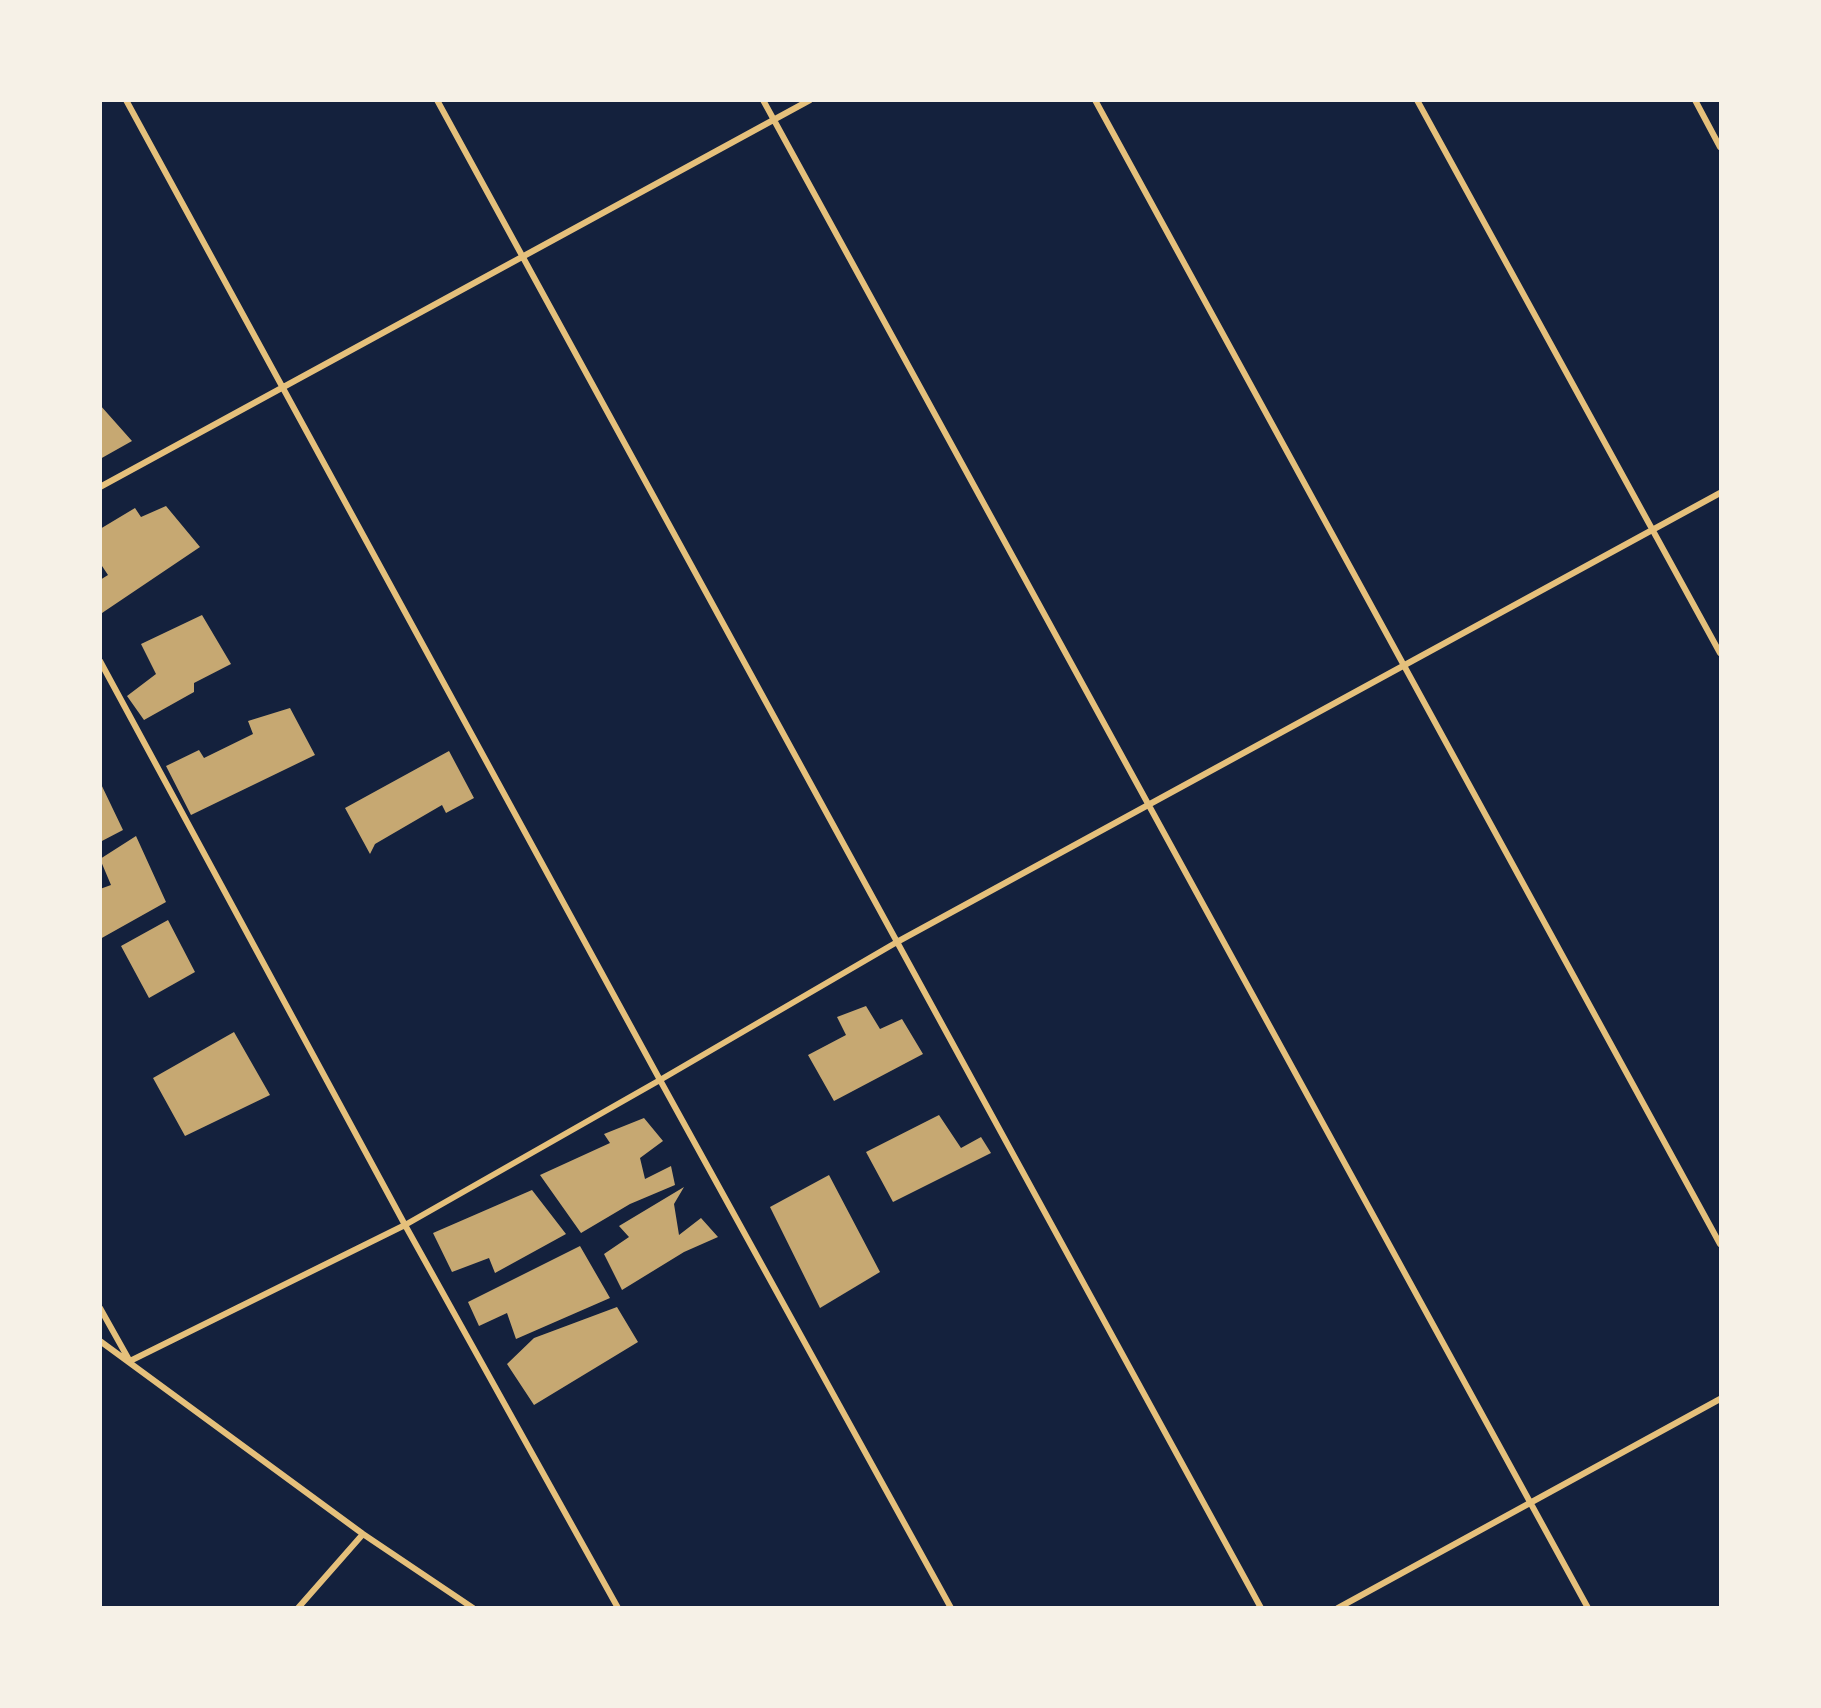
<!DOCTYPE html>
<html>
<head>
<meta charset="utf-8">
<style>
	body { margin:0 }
	#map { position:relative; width:1821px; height:1708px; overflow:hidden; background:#14213d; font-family:"Exo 2",sans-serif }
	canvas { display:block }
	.frame { position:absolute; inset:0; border:102px solid #f6f1e7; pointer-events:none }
</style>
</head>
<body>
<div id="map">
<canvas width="1821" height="1708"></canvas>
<div class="frame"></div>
</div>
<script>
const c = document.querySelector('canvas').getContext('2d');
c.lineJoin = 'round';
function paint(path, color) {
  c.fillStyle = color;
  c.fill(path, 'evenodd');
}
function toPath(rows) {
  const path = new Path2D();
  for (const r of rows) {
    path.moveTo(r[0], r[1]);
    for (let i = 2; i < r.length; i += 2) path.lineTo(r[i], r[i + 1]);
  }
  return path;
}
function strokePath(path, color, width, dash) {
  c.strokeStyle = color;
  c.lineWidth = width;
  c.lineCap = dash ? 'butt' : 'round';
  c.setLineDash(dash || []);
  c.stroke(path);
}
const building = toPath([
	[100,405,132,441,100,459],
	[166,506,200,547,102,613,100,610,100,580,108,575,100,563,100,529,135,508,141,517],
	[202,615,231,664,194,683,194,692,144,720,127,696,156,674,141,644],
	[290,708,315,755,191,815,166,766,199,750,204,758,253,734,248,721],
	[449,751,474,798,446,813,442,805,375,844,370,854,345,808],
	[100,782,123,830,100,842],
	[136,836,166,902,100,939,100,889,111,885,100,859],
	[168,920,195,972,149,998,121,946],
	[866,1006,880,1029,902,1019,923,1054,834,1101,808,1055,846,1035,837,1017],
	[234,1032,270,1095,185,1136,153,1078],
	[939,1115,961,1148,981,1137,991,1153,893,1202,866,1152],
	[644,1118,663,1141,640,1158,645,1179,671,1166,675,1185,630,1204,581,1233,540,1175,610,1143,604,1134],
	[829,1175,880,1272,820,1308,770,1207],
	[684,1187,674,1204,679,1235,701,1218,718,1237,684,1252,622,1290,604,1254,629,1237,619,1226],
	[532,1190,566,1234,495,1273,489,1258,452,1272,433,1233],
	[580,1246,610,1298,516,1339,507,1313,479,1326,468,1302],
	[617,1307,638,1342,534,1405,507,1364,534,1338]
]);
const minor = toPath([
	[126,100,660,1080,951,1608],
	[437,100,1261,1608],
	[763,100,1588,1608],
	[1095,100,1720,1244],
	[1417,100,1720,653],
	[1695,100,1720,147],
	[100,487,810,100],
	[100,661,405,1225,618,1608],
	[100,1308,128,1358],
	[100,1341,363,1534,473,1608],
	[130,1361,405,1225,660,1080,897,942,1720,493],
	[298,1608,363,1534],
	[1338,1608,1720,1399]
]);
paint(building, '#c6a872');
strokePath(minor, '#e5c07b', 6);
</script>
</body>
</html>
